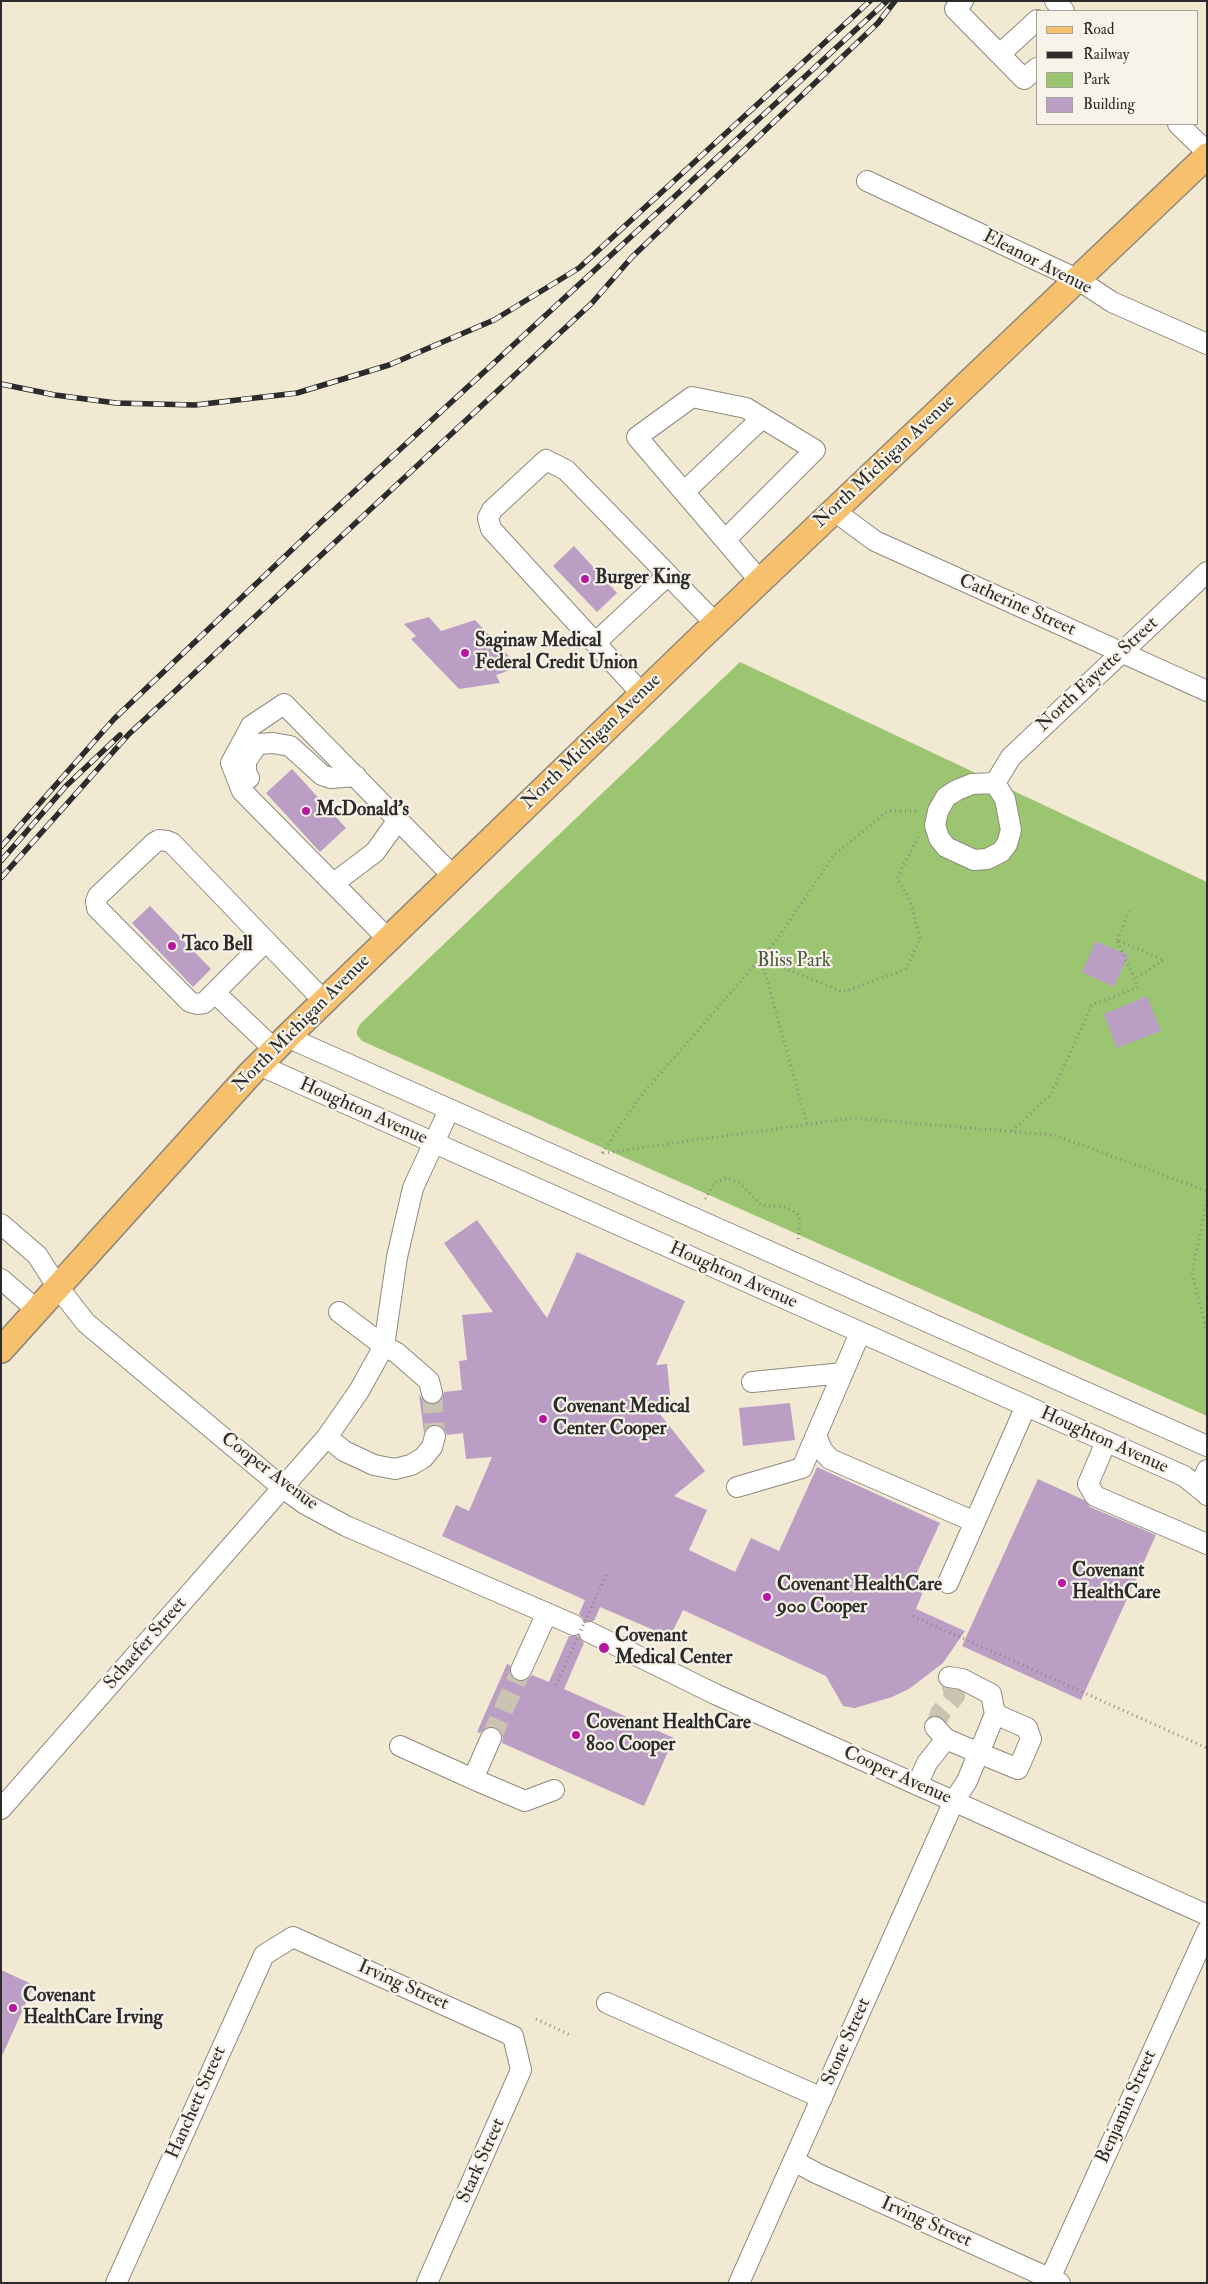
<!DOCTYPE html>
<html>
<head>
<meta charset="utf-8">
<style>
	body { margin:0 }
	#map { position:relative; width:1208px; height:2284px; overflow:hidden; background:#f2e9d3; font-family:"IM FELL Double Pica",serif }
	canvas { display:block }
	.frame { position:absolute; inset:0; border:2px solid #2b2b2b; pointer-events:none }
	.legend { position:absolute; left:1036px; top:10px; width:162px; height:115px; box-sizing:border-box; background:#f7f3e8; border:1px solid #a5a39c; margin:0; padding:6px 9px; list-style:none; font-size:15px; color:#2b2b2b }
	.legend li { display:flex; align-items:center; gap:10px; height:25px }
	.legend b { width:25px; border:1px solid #a5a39c }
</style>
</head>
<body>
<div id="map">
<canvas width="1208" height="2284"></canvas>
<div class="frame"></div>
<ul class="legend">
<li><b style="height:6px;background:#f7c06c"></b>Road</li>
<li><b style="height:6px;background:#2b2b2b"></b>Railway</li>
<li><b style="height:14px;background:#9bc571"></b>Park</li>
<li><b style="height:14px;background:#ba9ec4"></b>Building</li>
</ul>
</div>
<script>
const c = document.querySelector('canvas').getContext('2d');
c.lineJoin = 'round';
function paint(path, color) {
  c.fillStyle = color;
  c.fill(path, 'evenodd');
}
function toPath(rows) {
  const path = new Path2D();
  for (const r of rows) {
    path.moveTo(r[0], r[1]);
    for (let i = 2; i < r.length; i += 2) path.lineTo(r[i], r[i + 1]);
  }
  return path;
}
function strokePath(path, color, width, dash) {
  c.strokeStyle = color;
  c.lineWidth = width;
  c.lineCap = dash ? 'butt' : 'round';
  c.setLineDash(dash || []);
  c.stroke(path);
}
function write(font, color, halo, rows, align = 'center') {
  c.font = font + ' "IM FELL Double Pica",serif';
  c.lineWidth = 4.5;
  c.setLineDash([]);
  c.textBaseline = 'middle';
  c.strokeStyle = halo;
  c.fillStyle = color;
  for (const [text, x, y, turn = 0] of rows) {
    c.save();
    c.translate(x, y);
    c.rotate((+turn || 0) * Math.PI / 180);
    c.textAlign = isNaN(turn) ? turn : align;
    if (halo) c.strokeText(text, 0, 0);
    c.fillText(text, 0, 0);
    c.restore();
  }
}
const green = toPath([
	[740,662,1207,882,1207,1416,362,1041,357,1035,357,1030,360,1024]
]);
const building = toPath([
	[574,546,617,593,597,612,553,566],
	[429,617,441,631,475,620,519,667,496,675,500,683,459,689,411,639,416,636,404,624],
	[292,769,346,828,320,852,266,793],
	[150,906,211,969,193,987,132,923],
	[1096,941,1128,955,1114,987,1082,972],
	[1147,996,1161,1031,1117,1048,1104,1014],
	[477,1220,547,1318,577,1252,685,1301,656,1365,667,1364,671,1404,652,1404,705,1471,674,1496,707,1510,689,1550,735,1572,751,1538,779,1551,817,1467,940,1523,914,1579,926,1584,916,1609,965,1631,943,1663,909,1689,892,1697,855,1708,843,1706,826,1676,683,1610,670,1637,600,1607,594,1621,585,1621,579,1614,585,1600,442,1536,456,1505,469,1511,492,1457,466,1459,463,1433,447,1435,444,1428,438,1424,427,1427,424,1433,419,1394,424,1402,434,1405,441,1401,444,1392,462,1390,459,1361,467,1360,462,1315,493,1312,444,1243],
	[790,1403,795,1440,743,1446,739,1408],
	[1038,1479,1084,1500,1090,1507,1156,1535,1081,1700,962,1646],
	[569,1636,578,1636,584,1643,564,1689,674,1738,644,1806,502,1743,503,1736,496,1727,489,1726,480,1733,477,1732,507,1664,510,1665,511,1676,517,1681,527,1680,532,1675,549,1682],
	[1,1970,34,1985,1,2058]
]);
const minorTunnel = toPath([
	[432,1393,435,1436],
	[935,1727,940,1713,955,1696,949,1677],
	[491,1738,521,1670]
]);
const path = toPath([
	[1117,940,1129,911],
	[761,958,843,992,906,969,920,938,910,900,897,878,918,837],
	[761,959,807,1124],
	[1012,1131,1051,1094,1092,1005,1138,987,1117,940,1164,960,1134,979],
	[602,1153,639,1098,775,942,834,855,888,811,919,811],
	[603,1153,853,1118,1054,1135,1207,1191],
	[705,1199,715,1182,727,1178,740,1183,761,1205,785,1207,797,1213,800,1222,798,1240],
	[1207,1200,1192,1273,1207,1333],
	[913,1616,1207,1748],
	[536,2019,570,2035]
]);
const minor = toPath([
	[963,1,955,9,1024,79,1037,68],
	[1055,1,1064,11],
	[1000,54,1037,20],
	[1178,124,1207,152],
	[867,181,1077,279,1112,302,1207,344],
	[684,492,762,418],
	[833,510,875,541,1207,691],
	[725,540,815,450,746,408,692,397,637,437,760,581],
	[595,643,668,575],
	[642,694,491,529,488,518,492,510,546,460,566,470,715,623],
	[249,778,246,773,246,761,258,744,273,743,290,746,322,775,331,778,356,776],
	[995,783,1011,757,1207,572],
	[995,783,1005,799,1011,830,1007,844,1001,852,987,859,974,860,946,847,939,838,935,825,938,811,946,797,957,790,972,784,995,783],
	[334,883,375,852,398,820],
	[388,939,242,791,231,763,251,726,284,704,453,876],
	[266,941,204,1003,197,1004,190,1002,97,908,96,901,98,896,154,843,159,840,167,841,172,843,266,941,324,1001],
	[215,993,274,1049],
	[287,1037,1207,1446],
	[259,1065,1184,1476,1205,1493],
	[1,1224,37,1255,57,1286,86,1323,283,1488,305,1504,346,1526,574,1625],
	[1,1279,37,1310],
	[339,1312,384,1346,397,1353,429,1381,432,1393],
	[752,1382,843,1373],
	[816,1435,822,1450,830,1459,975,1522],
	[327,1437,344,1451,374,1465,395,1469,411,1465,423,1458,432,1447,435,1436],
	[1106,1442,1088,1484,1095,1496,1207,1544],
	[1207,1470,1204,1477,1207,1495],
	[737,1487,802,1468,860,1333],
	[948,1583,1026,1406],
	[589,1632,715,1694,1207,1915],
	[521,1670,547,1613],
	[949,1677,962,1679,991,1694,995,1714],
	[400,1746,473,1779,491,1738],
	[473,1779,525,1801,554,1790],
	[917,1785,927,1763,946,1739],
	[1,1809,327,1437,359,1391,384,1346,397,1257,413,1188,449,1110],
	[607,2003,822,2098],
	[794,2161,816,2173,1060,2283],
	[116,2283,264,1955,293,1937,513,2036,521,2070,427,2283],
	[739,2283,954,1801,967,1781,974,1764,979,1753,995,1714,1027,1728,1031,1739,1018,1769,979,1753,946,1739,935,1727],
	[1048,2283,1207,1931]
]);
const major = toPath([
	[1,1350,250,1074,287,1037,697,641,1207,156]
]);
const rail = toPath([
	[1,384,55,395,116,403,195,405,297,393,389,365,494,320,579,268,870,1],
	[1,847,114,719,320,523,887,1],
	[1,861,66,786,120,735],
	[1,878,129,734,592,303,632,257,878,23,895,1]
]);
const pathBridge = toPath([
	[556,1685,606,1575]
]);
const markers = [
	[585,579,5,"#b5179e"],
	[465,653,5,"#b5179e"],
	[306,811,5,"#b5179e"],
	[172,946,5,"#b5179e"],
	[543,1419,5,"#b5179e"],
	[1062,1583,5,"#b5179e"],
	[767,1597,5,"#b5179e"],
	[604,1648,6,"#b5179e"],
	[576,1735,5,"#b5179e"],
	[13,2008,5,"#b5179e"]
];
const streetNames = [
	["Eleanor Avenue",1037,263,27],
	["North Michigan Avenue",885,462,-43],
	["Catherine Street",1017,606,24],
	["North Fayette Street",1098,675,-43],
	["North Michigan Avenue",592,742,-44],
	["North Michigan Avenue",302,1024,-45],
	["Houghton Avenue",363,1112,24],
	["Houghton Avenue",733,1276,24],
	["Houghton Avenue",1104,1441,24],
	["Cooper Avenue",269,1472,37],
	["Schaefer Street",146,1644,-49],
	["Cooper Avenue",897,1776,24],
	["Irving Street",403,1986,24],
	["Stone Street",847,2042,-66],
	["Hanchett Street",197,2103,-66],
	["Benjamin Street",1127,2107,-66],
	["Stark Street",482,2161,-66],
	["Irving Street",926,2223,24]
];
const poiNames = [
	["Burger King",595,579],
	["Saginaw Medical",475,642],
	["Federal Credit Union",475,664],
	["McDonald's",316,811],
	["Taco Bell",182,946],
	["Covenant Medical",553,1408],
	["Center Cooper",553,1430],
	["Covenant",1072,1572],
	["HealthCare",1072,1594],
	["Covenant HealthCare",777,1586],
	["900 Cooper",777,1608],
	["Covenant",615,1637],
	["Medical Center",615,1659],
	["Covenant HealthCare",586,1724],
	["800 Cooper",586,1746],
	["Covenant",23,1997],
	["HealthCare Irving",23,2019]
];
const parkNames = [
	["Bliss Park",794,962]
];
paint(green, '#9bc571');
paint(building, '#ba9ec4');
strokePath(minorTunnel, '#cac3b1', 20, [20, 10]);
strokePath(minor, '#8e8a7f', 22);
strokePath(major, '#8e8a7f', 28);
strokePath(path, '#8e8a7f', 3, [1, 4]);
strokePath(minor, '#fff', 20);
strokePath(major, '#f7c06c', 25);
strokePath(rail, '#2b2b2b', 5.5);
strokePath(rail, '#f7f3e8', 4, [11]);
strokePath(pathBridge, '#8e8a7f', 3, [1, 4]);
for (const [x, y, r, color] of markers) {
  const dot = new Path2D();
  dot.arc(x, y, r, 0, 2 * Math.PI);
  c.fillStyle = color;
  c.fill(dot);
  strokePath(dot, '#f7f3e8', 2);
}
write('19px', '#2b2b2b', '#f7f3e8', streetNames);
write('bold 19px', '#2b2b2b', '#f7f3e8', poiNames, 'left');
write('19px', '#4d5940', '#f7f3e8', parkNames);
</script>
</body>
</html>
